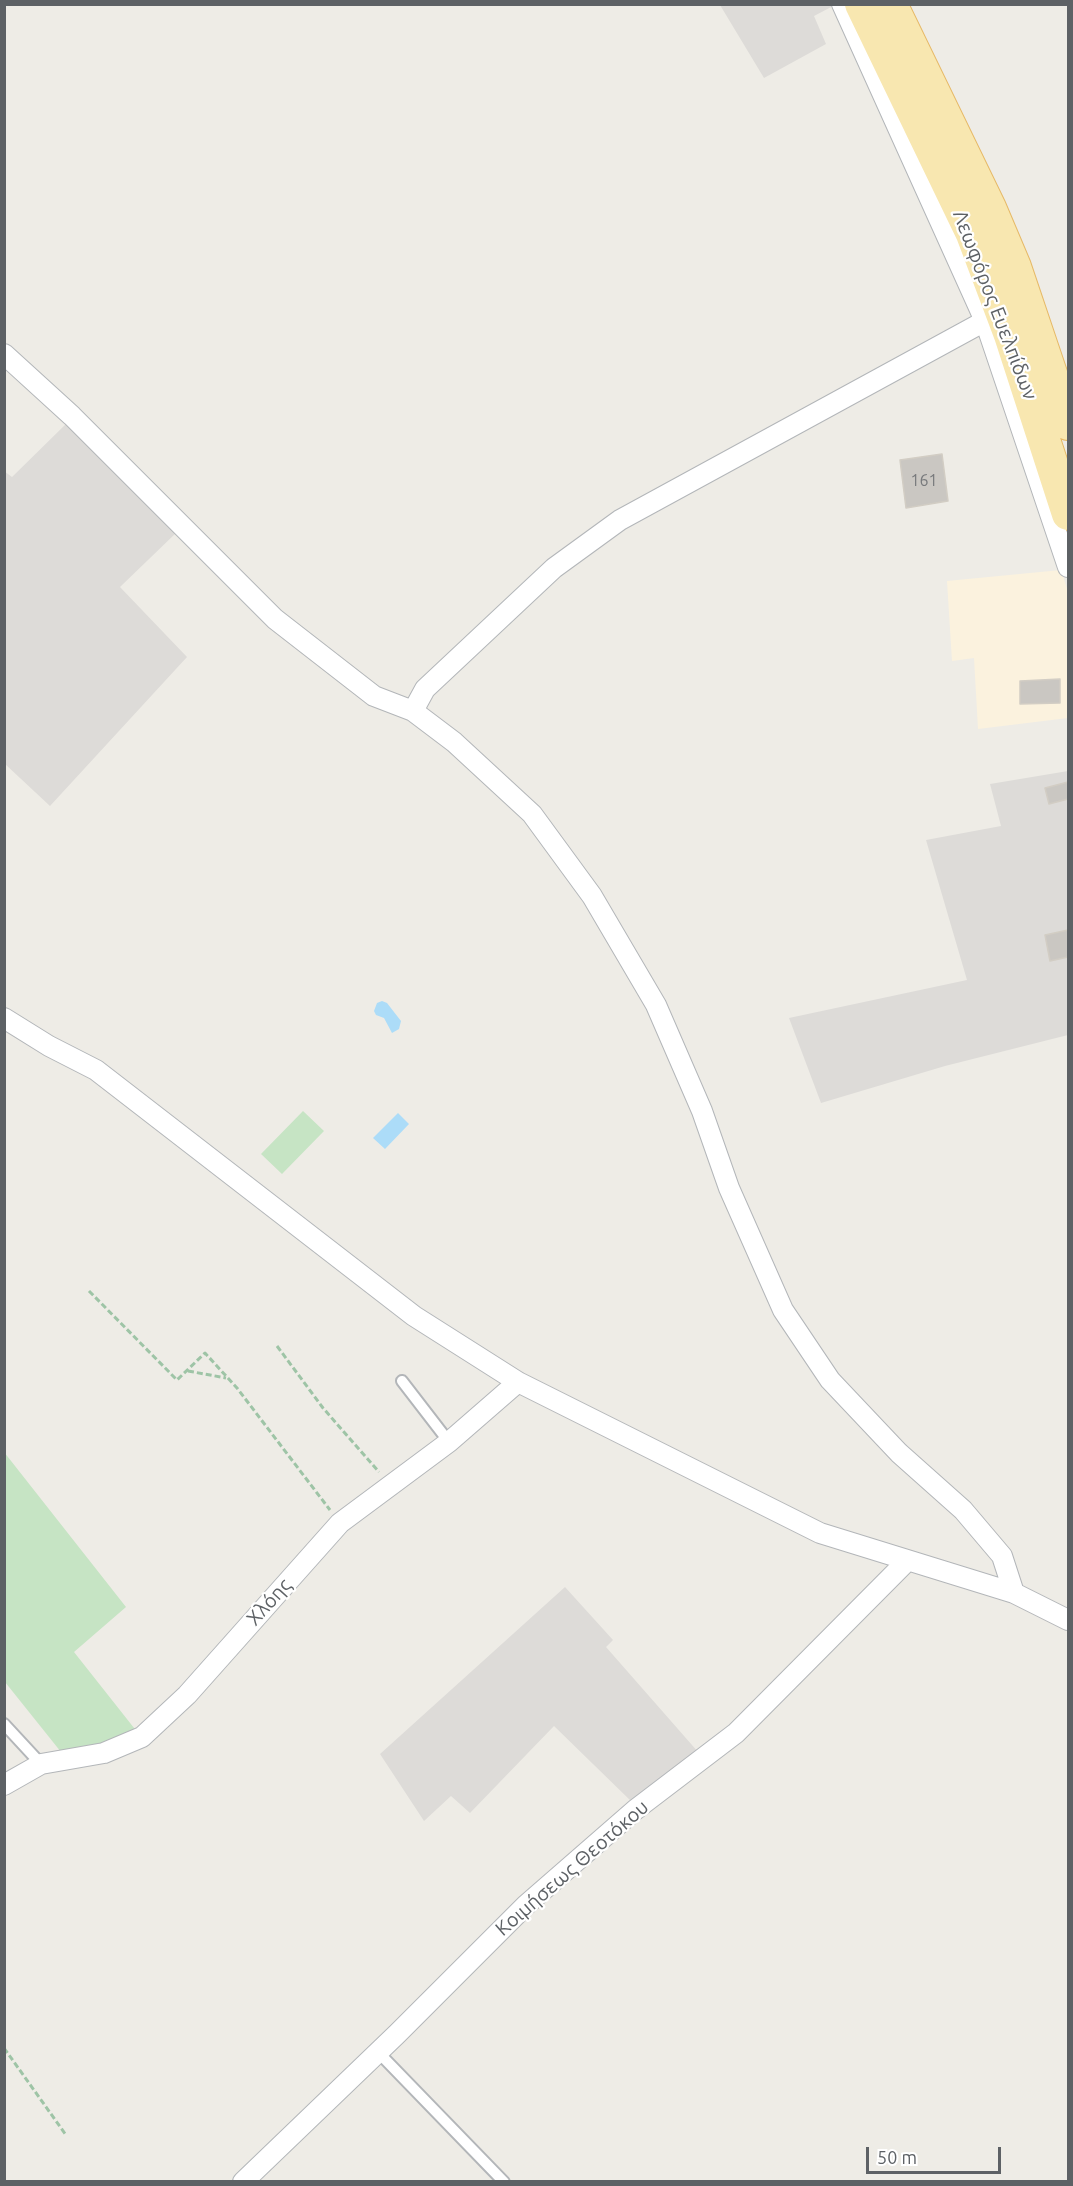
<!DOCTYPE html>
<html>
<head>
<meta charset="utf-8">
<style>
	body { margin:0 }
	#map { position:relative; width:1073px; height:2186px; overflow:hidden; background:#eeece6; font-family:Ubuntu,sans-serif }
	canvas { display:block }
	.frame { position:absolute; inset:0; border:6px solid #5d6165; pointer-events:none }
	.scale { position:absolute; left:866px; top:2147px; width:135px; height:27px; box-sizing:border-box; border:3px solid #5d6165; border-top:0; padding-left:8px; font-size:18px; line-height:21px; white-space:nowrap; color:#5d6165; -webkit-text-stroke:4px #fff; paint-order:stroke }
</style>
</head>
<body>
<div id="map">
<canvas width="1073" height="2186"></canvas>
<div class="frame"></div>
<div class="scale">50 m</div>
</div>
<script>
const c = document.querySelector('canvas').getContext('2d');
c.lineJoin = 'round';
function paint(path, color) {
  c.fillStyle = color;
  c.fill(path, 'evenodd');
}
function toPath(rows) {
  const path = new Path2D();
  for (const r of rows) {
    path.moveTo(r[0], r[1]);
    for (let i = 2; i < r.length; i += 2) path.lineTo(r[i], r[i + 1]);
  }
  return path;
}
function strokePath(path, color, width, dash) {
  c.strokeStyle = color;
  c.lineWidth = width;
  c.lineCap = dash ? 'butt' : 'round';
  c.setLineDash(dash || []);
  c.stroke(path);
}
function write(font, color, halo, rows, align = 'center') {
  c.font = font + ' Ubuntu,sans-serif';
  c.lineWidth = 4.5;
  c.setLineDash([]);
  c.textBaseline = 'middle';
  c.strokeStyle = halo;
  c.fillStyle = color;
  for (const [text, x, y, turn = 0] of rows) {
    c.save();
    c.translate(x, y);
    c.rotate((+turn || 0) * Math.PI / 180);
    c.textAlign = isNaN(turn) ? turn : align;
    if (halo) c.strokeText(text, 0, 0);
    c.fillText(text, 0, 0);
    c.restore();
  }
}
const commercial = toPath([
	[1061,570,1068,592,1068,718,978,729,974,658,952,661,947,581]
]);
const industrial = toPath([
	[720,5,835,5,814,16,826,44,764,78],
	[67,423,176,533,120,587,187,657,50,806,5,764,4,471,12,477],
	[1068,771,1068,1035,945,1066,821,1103,789,1018,967,980,926,840,1001,826,990,784],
	[565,1587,613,1640,606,1647,699,1753,633,1803,554,1726,470,1813,451,1796,424,1821,380,1754]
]);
const green = toPath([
	[303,1111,324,1131,282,1174,261,1154],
	[4,1452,126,1607,74,1652,138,1733,114,1746,61,1752,5,1682]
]);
const water = toPath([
	[382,1001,387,1003,401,1021,399,1029,392,1033,384,1018,376,1015,374,1011,377,1003],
	[398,1113,409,1124,385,1149,373,1138]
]);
const building = toPath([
	[942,454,948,501,906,508,900,460,942,454],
	[1060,679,1060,703,1020,704,1020,681,1060,679],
	[1068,782,1068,799,1049,804,1045,788,1068,782],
	[1068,930,1068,957,1050,961,1045,935,1068,930]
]);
const path = toPath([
	[89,1291,177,1380,205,1353,237,1388,330,1510],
	[277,1346,323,1408,379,1472],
	[188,1371,226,1378],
	[4,2048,66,2135]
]);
const service = toPath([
	[402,1381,449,1442],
	[4,1724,41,1764],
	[378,2052,504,2182]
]);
const minor = toPath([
	[842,4,985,321,1068,567],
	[4,354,72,416,275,619,374,696,413,711,454,742,532,814,592,896,656,1005,702,1111,729,1188,783,1310,830,1380,899,1453,963,1510,1002,1556,1014,1593],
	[413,711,425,689,554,568,620,520,985,321],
	[4,1018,49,1046,96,1070,414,1316,518,1382,820,1533,1014,1593,1068,1620],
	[4,1785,41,1764,104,1753,142,1737,187,1695,340,1523,449,1442,518,1382],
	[243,2182,397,2034,526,1905,635,1810,736,1733,906,1562]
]);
const primary = toPath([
	[861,4,972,234,1010,335,1068,514],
	[891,4,990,208,1015,267,1068,424]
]);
const numberNames = [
	["161",924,481]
];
const streetNames = [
	["Λεωφόρος Ευελπίδων",995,305,69],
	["Χλόης",269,1602,-48],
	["Κοιμήσεως Θεοτόκου",572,1868,-41]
];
paint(commercial, '#fbf2de');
paint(industrial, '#dddbd8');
paint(green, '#c6e4c4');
paint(water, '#acdcf8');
paint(building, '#cac7c2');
strokePath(building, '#d2cdc4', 1.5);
strokePath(service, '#b3b6b9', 14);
strokePath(minor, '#b3b6b9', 22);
strokePath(primary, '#e6b967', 34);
strokePath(path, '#9ec4a6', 3, [6, 3]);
strokePath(service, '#fff', 10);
strokePath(minor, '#fff', 20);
strokePath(primary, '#f8e7b0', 32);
write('16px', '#787a7c', null, numberNames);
write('20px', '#5d6165', '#fff', streetNames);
</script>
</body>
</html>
